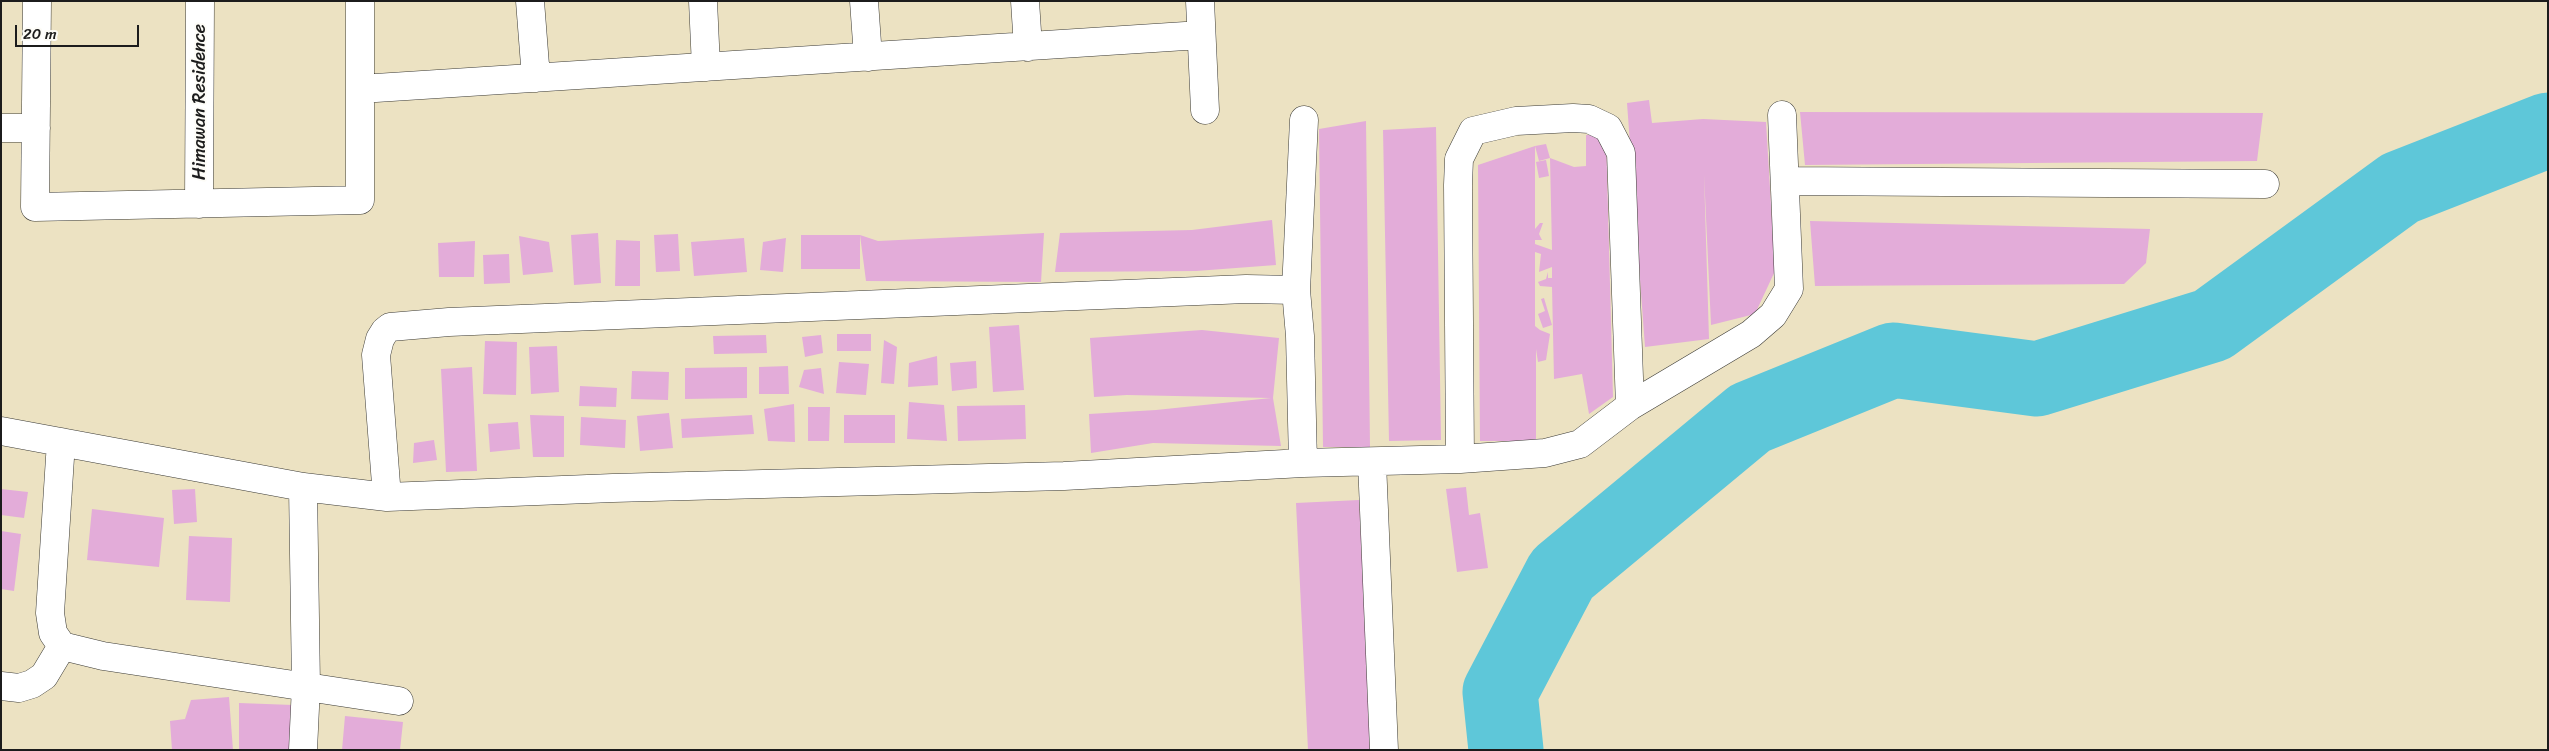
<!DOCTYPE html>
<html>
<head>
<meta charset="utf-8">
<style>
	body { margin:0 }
	#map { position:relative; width:2549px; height:751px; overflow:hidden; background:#ece2c2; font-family:Sriracha,sans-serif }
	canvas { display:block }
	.frame { position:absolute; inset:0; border:2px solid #1c1c1c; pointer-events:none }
	.scale { position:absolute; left:15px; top:25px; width:124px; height:22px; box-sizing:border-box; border:2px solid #1c1c1c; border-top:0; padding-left:6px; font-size:15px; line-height:18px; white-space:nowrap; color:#1c1c1c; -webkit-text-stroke:4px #fdfcf7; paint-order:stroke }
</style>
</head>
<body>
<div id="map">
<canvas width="2549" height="751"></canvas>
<div class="frame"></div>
<div class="scale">20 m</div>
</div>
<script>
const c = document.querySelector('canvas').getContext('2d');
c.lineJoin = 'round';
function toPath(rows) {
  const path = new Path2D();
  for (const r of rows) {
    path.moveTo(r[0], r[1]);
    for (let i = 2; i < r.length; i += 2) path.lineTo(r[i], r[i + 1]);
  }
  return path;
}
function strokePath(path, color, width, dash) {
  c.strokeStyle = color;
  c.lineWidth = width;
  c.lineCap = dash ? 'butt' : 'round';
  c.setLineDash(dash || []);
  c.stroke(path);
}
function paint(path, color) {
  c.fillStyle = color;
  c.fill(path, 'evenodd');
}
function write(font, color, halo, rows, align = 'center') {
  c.font = font + ' Sriracha,sans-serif';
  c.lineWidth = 4;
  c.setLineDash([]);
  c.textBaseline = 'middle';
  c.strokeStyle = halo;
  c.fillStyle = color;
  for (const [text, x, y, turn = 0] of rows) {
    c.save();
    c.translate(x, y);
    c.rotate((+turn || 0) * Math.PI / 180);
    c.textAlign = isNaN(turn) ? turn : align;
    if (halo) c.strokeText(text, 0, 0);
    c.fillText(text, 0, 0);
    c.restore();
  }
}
const river = toPath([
	[1506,750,1500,692,1562,574,1750,418,1893,360,2037,379,2212,325,2400,188,2548,130]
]);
const building = toPath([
	[1649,100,1652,123,1703,119,1766,122,1775,271,1755,314,1711,325,1704,174,1709,339,1645,347,1627,103],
	[1800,112,2263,113,2257,161,1805,165],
	[1366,121,1370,447,1323,447,1319,129],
	[1436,127,1441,440,1389,441,1383,130],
	[1586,135,1606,135,1613,397,1589,414,1582,374,1554,379,1552,287,1540,286,1538,282,1546,279,1548,272,1548,278,1552,278,1552,267,1539,272,1541,254,1535,252,1535,326,1540,330,1550,334,1546,360,1538,362,1536,349,1536,441,1480,441,1478,165,1535,146,1546,144,1550,158,1539,161,1535,146,1535,229,1540,223,1543,223,1539,234,1542,240,1535,240,1535,244,1552,250,1550,158,1574,167,1586,166],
	[1546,160,1549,176,1539,178,1536,162],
	[1272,220,1276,265,1196,271,1055,272,1060,233,1192,230],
	[1810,221,2150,229,2146,263,2124,284,1815,286],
	[598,233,601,283,574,285,571,235],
	[1044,233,1041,282,866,281,860,235,878,241],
	[678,234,680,271,656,272,654,235],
	[801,235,860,235,860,269,801,269],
	[519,236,549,242,553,272,523,275],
	[744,238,747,272,694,276,691,242],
	[786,238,783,272,760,270,763,242],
	[616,240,640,241,640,286,615,286],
	[475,241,474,277,439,277,438,243],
	[509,254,510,283,484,284,483,255],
	[1544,298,1552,325,1543,328,1538,314,1545,311,1541,299],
	[1019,325,1024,390,993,392,989,327],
	[1202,330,1279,338,1273,398,1281,446,1153,443,1091,453,1089,414,1156,410,1271,398,1127,395,1094,397,1090,338],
	[837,334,871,334,871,351,837,351],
	[766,335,767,353,714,354,713,336],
	[821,335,823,353,805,357,802,337],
	[884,340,897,347,894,384,881,383],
	[485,341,517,342,516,395,483,394],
	[557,346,559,392,531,394,529,347],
	[937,356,938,385,908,387,909,363],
	[976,361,977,388,952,391,950,363],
	[839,362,869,364,866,395,836,393],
	[788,366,789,394,759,394,759,367],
	[472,367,477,471,446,472,441,369],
	[747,367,747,398,685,399,685,368],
	[821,368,824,394,799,387,804,370],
	[632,371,669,372,668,400,631,399],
	[580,386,617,388,616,407,579,406],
	[909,402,944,405,947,441,907,439],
	[794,404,795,442,768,441,764,409],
	[1025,405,1026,439,958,441,957,406],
	[808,407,830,407,829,441,808,441],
	[669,413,673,448,640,451,637,416],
	[530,415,564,416,564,457,533,457],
	[752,415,754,434,682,438,681,419],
	[844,415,895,415,895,443,844,443],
	[581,417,626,420,625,448,580,445],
	[518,422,520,449,490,452,488,424],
	[434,440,437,460,413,463,414,443],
	[1466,487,1469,515,1480,513,1488,568,1457,572,1446,489],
	[1,489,28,492,24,518,1,515],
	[195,489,197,522,174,524,172,490],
	[1359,500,1372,750,1308,750,1296,503],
	[92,509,164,518,159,567,87,560],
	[1,531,21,534,14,591,1,589],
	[189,536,232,538,230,602,186,600],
	[229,697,233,750,172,750,170,721,185,719,191,700],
	[239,703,293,705,293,750,239,750],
	[345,716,403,722,400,750,342,750]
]);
const minor = toPath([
	[37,1,35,207,360,200,360,1],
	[530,1,536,78],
	[703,1,706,67],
	[864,1,868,57],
	[1025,1,1028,47],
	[1200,1,1205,110],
	[360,89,1201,35],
	[1,128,36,128],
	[1785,181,2265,184],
	[199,204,200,1],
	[1296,290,1304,120],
	[1,431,303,487,387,497,613,488,1064,476,1303,463,1460,459,1545,453,1580,444,1630,406,1751,334,1773,315,1789,289,1782,115],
	[61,442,50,613,53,633,62,646,103,656,399,701],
	[1460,459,1458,185,1459,159,1473,131,1516,121,1573,118,1589,119,1608,128,1621,153,1630,406],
	[1372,462,1384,750],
	[387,497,376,355,380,339,385,331,390,327,449,322,1246,289,1296,290,1300,336,1303,463],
	[1,686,19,688,32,684,44,676,62,646],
	[303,750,306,686,303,487]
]);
const streetNames = [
	["Himawan Residence",200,102,-90]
];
strokePath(river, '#5ec7d9', 75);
paint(building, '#e3acd9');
strokePath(minor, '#3b3a35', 29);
strokePath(minor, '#fff', 28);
write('18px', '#1c1c1c', '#fdfcf7', streetNames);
</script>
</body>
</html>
